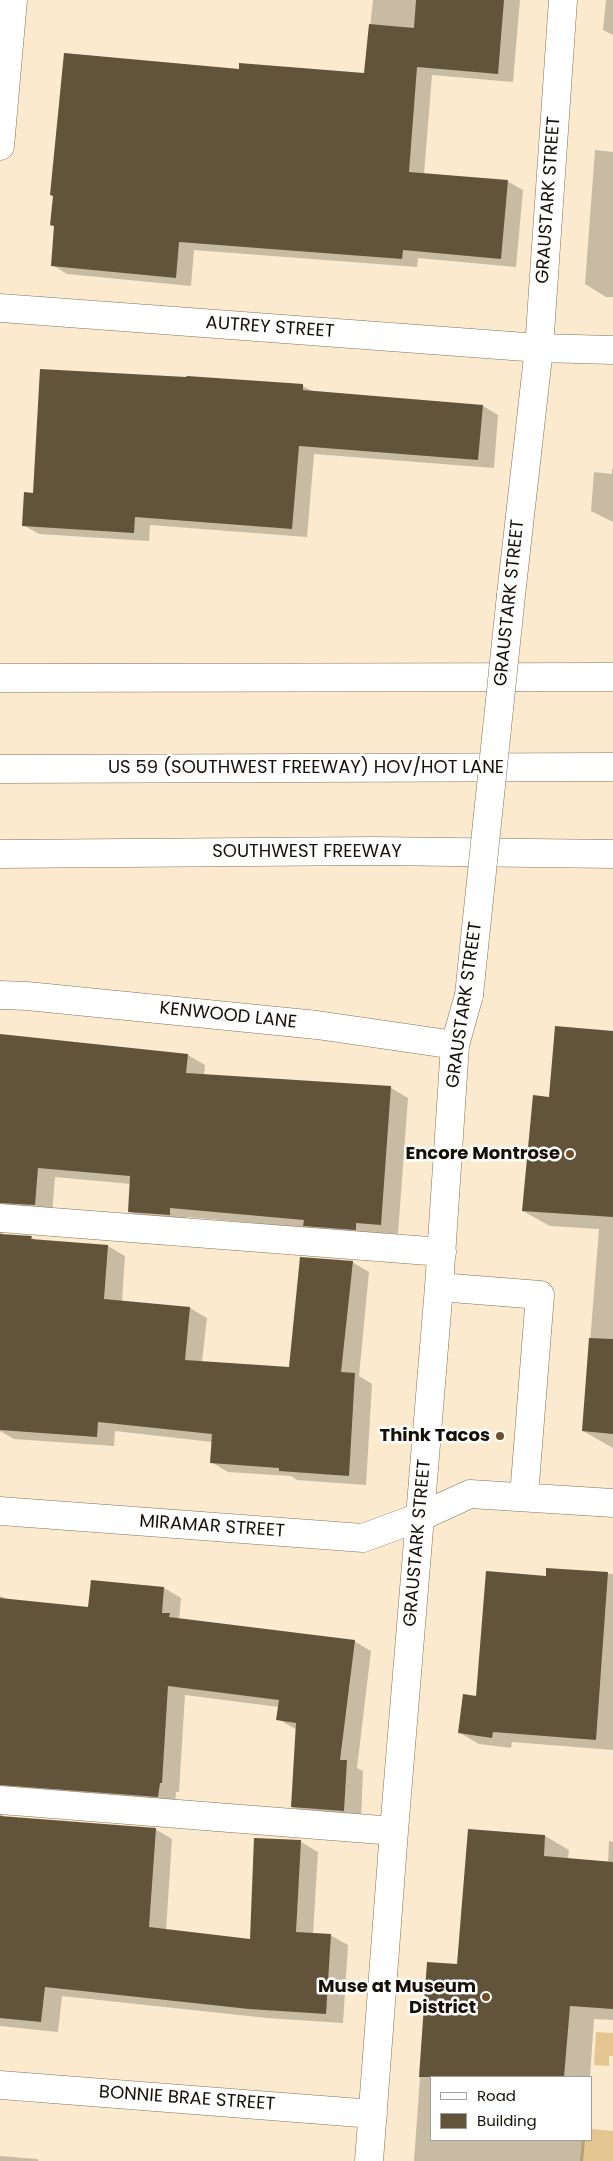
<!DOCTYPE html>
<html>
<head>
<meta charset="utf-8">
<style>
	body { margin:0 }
	#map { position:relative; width:613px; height:2161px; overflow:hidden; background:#fbeacd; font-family:Poppins,sans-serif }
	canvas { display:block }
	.legend { position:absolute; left:430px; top:2076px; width:162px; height:65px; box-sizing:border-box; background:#fff; border:1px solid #a19f9b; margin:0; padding:6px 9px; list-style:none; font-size:15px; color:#150f06 }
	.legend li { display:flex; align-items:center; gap:10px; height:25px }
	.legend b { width:25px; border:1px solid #a19f9b }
</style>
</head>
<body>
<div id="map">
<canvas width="613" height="2161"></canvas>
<ul class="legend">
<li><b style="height:6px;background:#fff"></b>Road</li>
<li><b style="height:14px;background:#62543b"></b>Building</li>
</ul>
</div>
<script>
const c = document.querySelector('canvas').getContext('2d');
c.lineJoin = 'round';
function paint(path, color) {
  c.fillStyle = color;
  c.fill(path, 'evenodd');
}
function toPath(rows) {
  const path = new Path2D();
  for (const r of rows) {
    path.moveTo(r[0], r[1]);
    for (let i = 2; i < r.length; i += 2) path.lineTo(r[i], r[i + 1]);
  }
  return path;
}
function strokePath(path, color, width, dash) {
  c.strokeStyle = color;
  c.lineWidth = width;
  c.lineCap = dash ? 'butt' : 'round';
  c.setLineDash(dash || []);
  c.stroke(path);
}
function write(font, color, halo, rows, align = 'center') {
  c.font = font + ' Poppins,sans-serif';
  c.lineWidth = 5;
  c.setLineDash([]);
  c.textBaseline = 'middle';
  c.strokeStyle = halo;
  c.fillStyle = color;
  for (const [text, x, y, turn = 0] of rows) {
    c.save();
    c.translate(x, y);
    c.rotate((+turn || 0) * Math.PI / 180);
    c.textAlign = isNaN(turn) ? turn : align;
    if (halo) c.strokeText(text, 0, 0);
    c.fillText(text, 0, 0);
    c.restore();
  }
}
const green = toPath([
	[596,2032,613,2033,613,2056,609,2056,609,2066,594,2065],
	[592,2129,613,2131,613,2161,580,2161,582,2140,592,2140]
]);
const shadow = toPath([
	[373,0,520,0,513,82,432,75,424,174,507,181,523,190,516,267,418,258,417,267,194,250,191,286,67,274,52,265,55,227,51,225,240,71,365,74],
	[606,0,613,0,613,35,603,30],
	[595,150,613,152,613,297,606,297,585,284],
	[188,377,303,386,314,392,483,406,498,415,494,468,314,454,307,537,150,525,149,541,39,534,23,525,34,494],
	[612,469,613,469,613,522,591,511,594,472,612,474],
	[613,1032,613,1448,583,1431,599,1229,550,1226,523,1211,550,1098],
	[0,1035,188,1055,205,1065,204,1076,391,1088,408,1098,398,1234,373,1233,373,1239,322,1235,309,1228,187,1217,186,1224,146,1221,129,1211,131,1184,55,1177,52,1214,1,1228,3,1235,31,1237,37,1241,108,1246,125,1256,122,1302,190,1308,207,1318,202,1362,290,1368,352,1262,369,1272,359,1376,372,1384,366,1485,297,1480,291,1476,228,1472,211,1462,212,1442,115,1431,114,1446,14,1439,0,1431],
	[547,1569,613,1574,613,1750,512,1742,511,1748,479,1744,460,1733,478,1698,547,1578],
	[92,1581,164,1588,181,1598,179,1620,354,1641,371,1651,357,1768,363,1771,361,1820,310,1816,292,1807,297,1730,278,1719,279,1707,185,1695,179,1792,176,1792,175,1806,1,1810,3,1817,155,1829,172,1839,166,1931,251,1940,301,1842,318,1852,313,1934,330,1935,348,1945,343,2023,267,2018,62,1996,58,2032,0,2026,0,1596,10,1600,89,1608],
	[545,1836,569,1850,568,1859,608,1862,609,1841,613,1842,613,2020,594,2019,590,2077,432,2077,432,2140,585,2140,583,2161,414,2161,428,1964,459,1965],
	[0,2156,37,2159,39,2161,0,2161]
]);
const building = toPath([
	[416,0,504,0,498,74,417,67,409,172,508,180,501,259,403,250,402,259,179,242,176,278,51,266,54,226,50,225,53,196,50,195,64,53,239,69,239,63,364,73,369,24,414,28],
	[40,369,186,377,187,376,303,384,303,390,483,405,478,460,299,446,292,529,135,517,134,533,22,526,24,492,33,493],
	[555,1026,613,1031,613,1217,522,1211,533,1095,549,1097],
	[0,1034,188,1054,186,1073,391,1086,381,1225,356,1223,356,1230,303,1226,304,1220,170,1208,170,1215,128,1212,130,1176,38,1168,35,1205,0,1203],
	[0,1234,32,1236,31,1239,108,1245,104,1299,190,1307,185,1360,289,1367,300,1257,353,1261,341,1372,355,1373,349,1476,279,1471,279,1468,210,1463,212,1434,98,1422,97,1437,0,1430],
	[589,1338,613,1339,613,1434,582,1431],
	[546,1568,608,1572,596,1740,493,1732,492,1738,458,1733,463,1694,476,1696,486,1571,546,1576],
	[91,1580,164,1587,162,1613,170,1613,169,1617,355,1640,340,1760,347,1760,344,1811,291,1807,296,1723,276,1720,279,1700,168,1686,162,1783,160,1783,158,1797,0,1785,0,1598,88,1607],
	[0,1816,156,1828,149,1927,250,1939,254,1838,301,1840,296,1932,331,1934,326,2014,249,2009,45,1987,41,2022,0,2018],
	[468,1829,545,1835,544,1856,613,1862,613,2009,570,2006,564,2077,419,2077,427,1962,457,1964]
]);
const minor = toPath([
	[0,146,13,0],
	[0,308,539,348,613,350],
	[511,595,539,348,563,0],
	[0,995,27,996,317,1025,455,1045],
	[0,1218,442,1252],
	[439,1287,540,1295,524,1496],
	[0,1511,363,1538,420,1517,470,1494,613,1503],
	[0,1800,394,1831],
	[0,2085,373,2114],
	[369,2161,394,1831,439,1287,455,1045,469,995]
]);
const highway = toPath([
	[0,678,613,677],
	[0,769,613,767],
	[0,854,374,851,613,854]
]);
const minorBridge = toPath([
	[469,995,511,595]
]);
const markers = [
	[570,1154,5,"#704e26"],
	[500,1436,5,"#704e26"],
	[486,1997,5,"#704e26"]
];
const streetNames = [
	["GRAUSTARK STREET",549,200,-86],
	["AUTREY STREET",270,328,4],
	["GRAUSTARK STREET",510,603,-84],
	["US 59 (SOUTHWEST FREEWAY) HOV/HOT LANE",306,768],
	["SOUTHWEST FREEWAY",307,852],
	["GRAUSTARK STREET",465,1005,-82],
	["KENWOOD LANE",228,1016,6],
	["MIRAMAR STREET",212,1527,4],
	["GRAUSTARK STREET",418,1543,-85],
	["BONNIE BRAE STREET",187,2099,4]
];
const poiNames = [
	["Encore Montrose",560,1154],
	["Think Tacos",490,1436],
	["Muse at Museum",476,1987],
	["District",476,2008]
];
paint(green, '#e5c690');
paint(shadow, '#0003');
paint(building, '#62543b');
strokePath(minor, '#817258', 29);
strokePath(highway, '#817258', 29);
strokePath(minor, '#fff', 28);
strokePath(highway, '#fff', 28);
strokePath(minorBridge, '#817258', 29, []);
strokePath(minorBridge, '#fff', 28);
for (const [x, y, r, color] of markers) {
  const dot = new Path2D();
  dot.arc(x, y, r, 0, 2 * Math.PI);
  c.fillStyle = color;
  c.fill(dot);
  strokePath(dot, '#fff', 2);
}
write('18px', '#150f06', '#fff', streetNames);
write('bold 18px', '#150f06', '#fff', poiNames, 'right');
</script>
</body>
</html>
